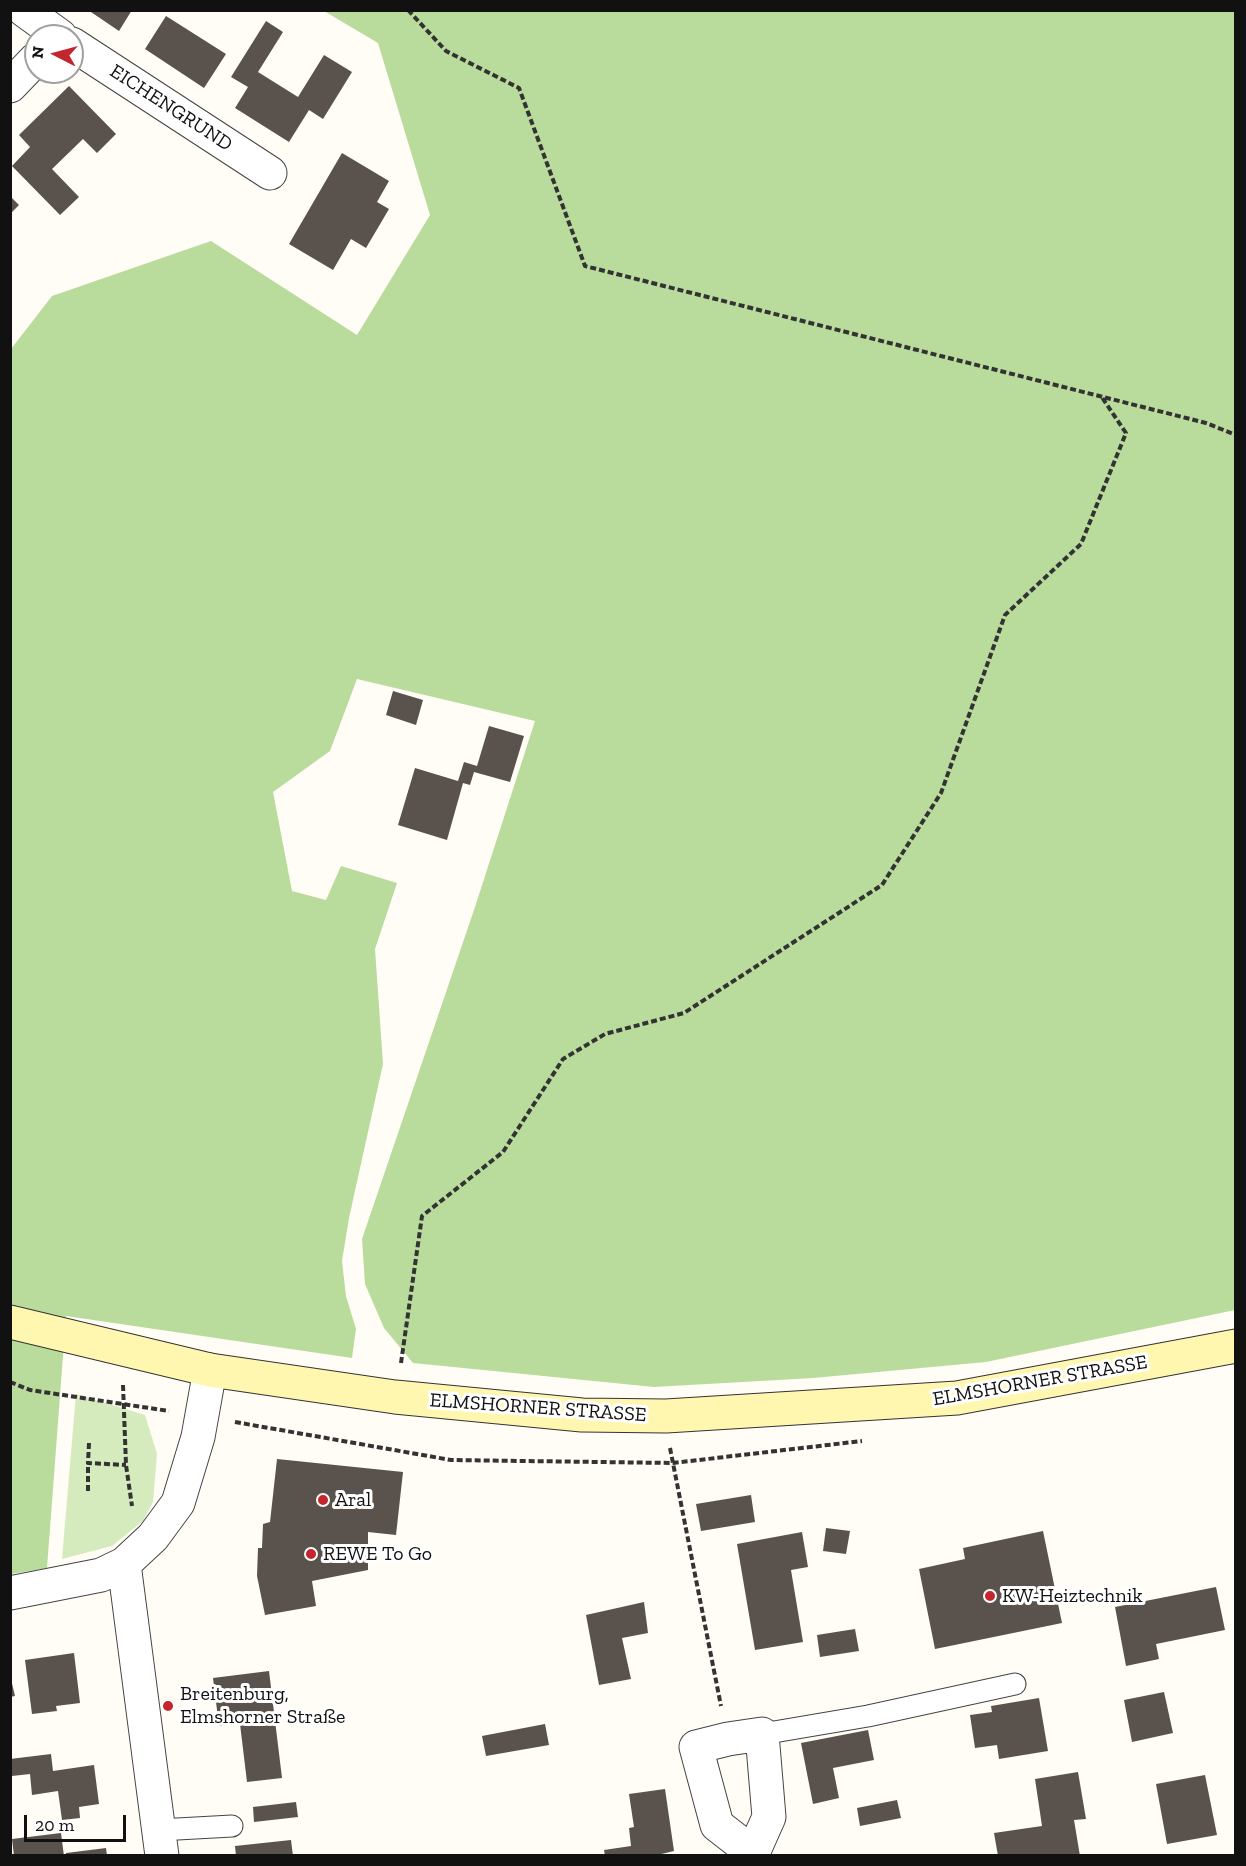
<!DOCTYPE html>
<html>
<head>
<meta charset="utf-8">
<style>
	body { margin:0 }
	#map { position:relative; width:1246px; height:1866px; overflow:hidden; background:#fffdf5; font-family:"Zilla Slab",serif }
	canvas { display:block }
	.frame { position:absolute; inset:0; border:12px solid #111; pointer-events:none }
	.north { position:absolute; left:24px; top:24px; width:60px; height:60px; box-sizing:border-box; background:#fff; border:2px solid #a0a0a0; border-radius:50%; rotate:276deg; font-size:16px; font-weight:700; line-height:24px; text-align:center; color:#111 }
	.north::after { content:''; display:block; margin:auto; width:21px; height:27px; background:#c4262e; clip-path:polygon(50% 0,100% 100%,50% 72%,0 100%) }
	.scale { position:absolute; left:24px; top:1815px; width:102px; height:27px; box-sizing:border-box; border:3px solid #111; border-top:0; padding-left:8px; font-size:18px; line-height:21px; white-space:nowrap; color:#111; -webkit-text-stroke:4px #fff; paint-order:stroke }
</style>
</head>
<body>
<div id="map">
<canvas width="1246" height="1866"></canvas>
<div class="frame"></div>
<div class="north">N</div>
<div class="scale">20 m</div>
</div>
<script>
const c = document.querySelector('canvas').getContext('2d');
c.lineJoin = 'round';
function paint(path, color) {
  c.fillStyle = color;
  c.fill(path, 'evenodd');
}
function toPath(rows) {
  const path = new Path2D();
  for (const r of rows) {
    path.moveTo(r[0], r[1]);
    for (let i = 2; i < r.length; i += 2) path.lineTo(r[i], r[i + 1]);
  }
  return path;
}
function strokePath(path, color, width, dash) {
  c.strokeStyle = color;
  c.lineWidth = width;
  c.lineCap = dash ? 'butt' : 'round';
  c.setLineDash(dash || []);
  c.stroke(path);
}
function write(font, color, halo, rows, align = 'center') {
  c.font = font + ' "Zilla Slab",serif';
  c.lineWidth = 6;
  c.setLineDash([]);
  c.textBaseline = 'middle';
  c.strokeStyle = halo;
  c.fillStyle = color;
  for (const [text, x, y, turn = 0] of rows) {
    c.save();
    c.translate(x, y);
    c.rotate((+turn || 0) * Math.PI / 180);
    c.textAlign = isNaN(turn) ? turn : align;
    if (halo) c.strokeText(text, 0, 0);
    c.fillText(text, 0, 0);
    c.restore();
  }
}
const green = toPath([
	[76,1394,145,1415,157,1454,153,1502,143,1521,112,1546,62,1559]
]);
const forest = toPath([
	[324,11,1235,11,1235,1310,986,1362,813,1378,654,1387,413,1363,384,1328,365,1284,362,1239,475,907,535,721,357,679,330,751,273,792,292,891,326,900,341,866,397,883,375,949,383,1064,349,1218,342,1261,346,1296,356,1329,352,1358,66,1316,47,1568,11,1574,11,349,52,296,211,241,357,335,430,215,378,43]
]);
const building = toPath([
	[88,10,132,10,119,31],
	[166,16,226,54,204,88,145,49],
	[266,21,283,32,258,72,298,97,324,55,352,72,323,119,309,110,289,142,235,108,248,87,231,77],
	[69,86,116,134,97,153,83,139,52,169,79,197,60,215,12,166,30,147,19,135],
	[342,153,389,181,377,202,389,209,366,248,351,239,333,270,289,244],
	[10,196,19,205,10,214],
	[393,691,423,700,416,725,386,715],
	[489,726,524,736,510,782,474,772,470,785,463,783,447,840,398,825,415,768,458,781,464,762,477,766],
	[277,1459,403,1472,396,1535,368,1532,368,1570,312,1581,316,1606,265,1615,257,1576,258,1548,262,1548,263,1524,270,1522],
	[751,1495,755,1522,701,1531,696,1504],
	[826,1528,850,1531,846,1554,823,1551],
	[1043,1531,1062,1623,935,1649,919,1569,965,1559,963,1548],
	[802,1532,808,1567,791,1570,803,1642,755,1650,737,1544],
	[1216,1587,1225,1630,1156,1644,1159,1659,1126,1666,1115,1607],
	[644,1602,648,1633,622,1638,631,1679,599,1685,586,1615],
	[855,1629,859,1651,820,1657,817,1635],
	[74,1653,80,1703,56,1706,57,1711,32,1714,25,1660],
	[269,1671,282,1778,247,1782,240,1724,219,1726,213,1678],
	[10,1675,15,1696,10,1697],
	[1164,1692,1173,1733,1132,1742,1124,1700],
	[1039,1698,1048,1751,999,1759,997,1745,975,1748,970,1715,992,1712,991,1706],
	[545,1724,549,1745,486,1756,482,1736],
	[868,1730,874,1760,833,1768,839,1798,813,1804,801,1743],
	[51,1754,53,1771,94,1765,99,1804,79,1807,80,1818,62,1820,58,1791,32,1795,30,1774,12,1776,10,1759],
	[1078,1772,1086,1819,1074,1820,1080,1856,998,1856,994,1833,1042,1826,1035,1779],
	[1205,1775,1217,1835,1167,1844,1156,1784],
	[665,1789,674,1851,653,1856,605,1856,604,1850,631,1846,629,1828,634,1827,629,1794],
	[897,1800,901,1818,860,1826,857,1808],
	[296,1802,298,1817,254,1822,253,1807],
	[61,1833,64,1856,14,1856,12,1839],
	[291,1840,293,1856,236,1856,235,1846],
	[106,1848,107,1856,66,1856,66,1853]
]);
const path = toPath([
	[408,10,446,51,519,88,585,266,1206,423,1236,435],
	[401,1363,422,1216,503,1152,563,1059,605,1034,684,1013,882,885,941,793,1005,615,1081,544,1126,433,1101,396],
	[10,1382,30,1390,169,1411],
	[123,1385,126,1465,132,1506],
	[235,1422,451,1460,673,1463,862,1441],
	[89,1443,88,1463,126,1465],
	[670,1448,721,1706],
	[88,1491,88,1463]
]);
const lane = toPath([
	[762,1734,868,1716,1015,1684],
	[159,1830,232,1826]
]);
const street = toPath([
	[24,10,60,36],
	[72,44,270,173],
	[10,86,36,59],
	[124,1564,162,1856],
	[10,1593,101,1575,124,1564,153,1537,178,1503,198,1437,210,1370],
	[753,1853,717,1825,696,1747,728,1739,762,1734,769,1817,753,1853,753,1856]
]);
const secondary = toPath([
	[10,1322,210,1370,395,1397,582,1415,666,1416,957,1398,1236,1346]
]);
const markers = [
	[323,1500,6,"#c4262e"],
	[311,1554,6,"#c4262e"],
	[990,1596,6,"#c4262e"],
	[168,1706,6,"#c4262e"]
];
const streetNames = [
	["EICHENGRUND",171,108,33],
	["ELMSHORNER STRASSE",1040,1381,-10],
	["ELMSHORNER STRASSE",538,1408,4]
];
const poiNames = [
	["Aral",335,1500],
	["REWE To Go",323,1554],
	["KW-Heiztechnik",1002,1596],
	["Breitenburg,",180,1694],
	["Elmshorner Straße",180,1717]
];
paint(green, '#d5ebbd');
paint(forest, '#b9dc9c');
paint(building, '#5a524d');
strokePath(lane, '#444', 23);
strokePath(street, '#444', 35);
strokePath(secondary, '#333', 35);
strokePath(path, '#333', 4, [6, 3]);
strokePath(lane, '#fff', 21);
strokePath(street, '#fff', 33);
strokePath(secondary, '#fff6b0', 33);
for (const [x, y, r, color] of markers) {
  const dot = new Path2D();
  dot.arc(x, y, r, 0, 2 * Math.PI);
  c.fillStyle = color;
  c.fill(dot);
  strokePath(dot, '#fff', 2);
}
write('20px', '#111', '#fff', streetNames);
write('20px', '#111', '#fff', poiNames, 'left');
</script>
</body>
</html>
